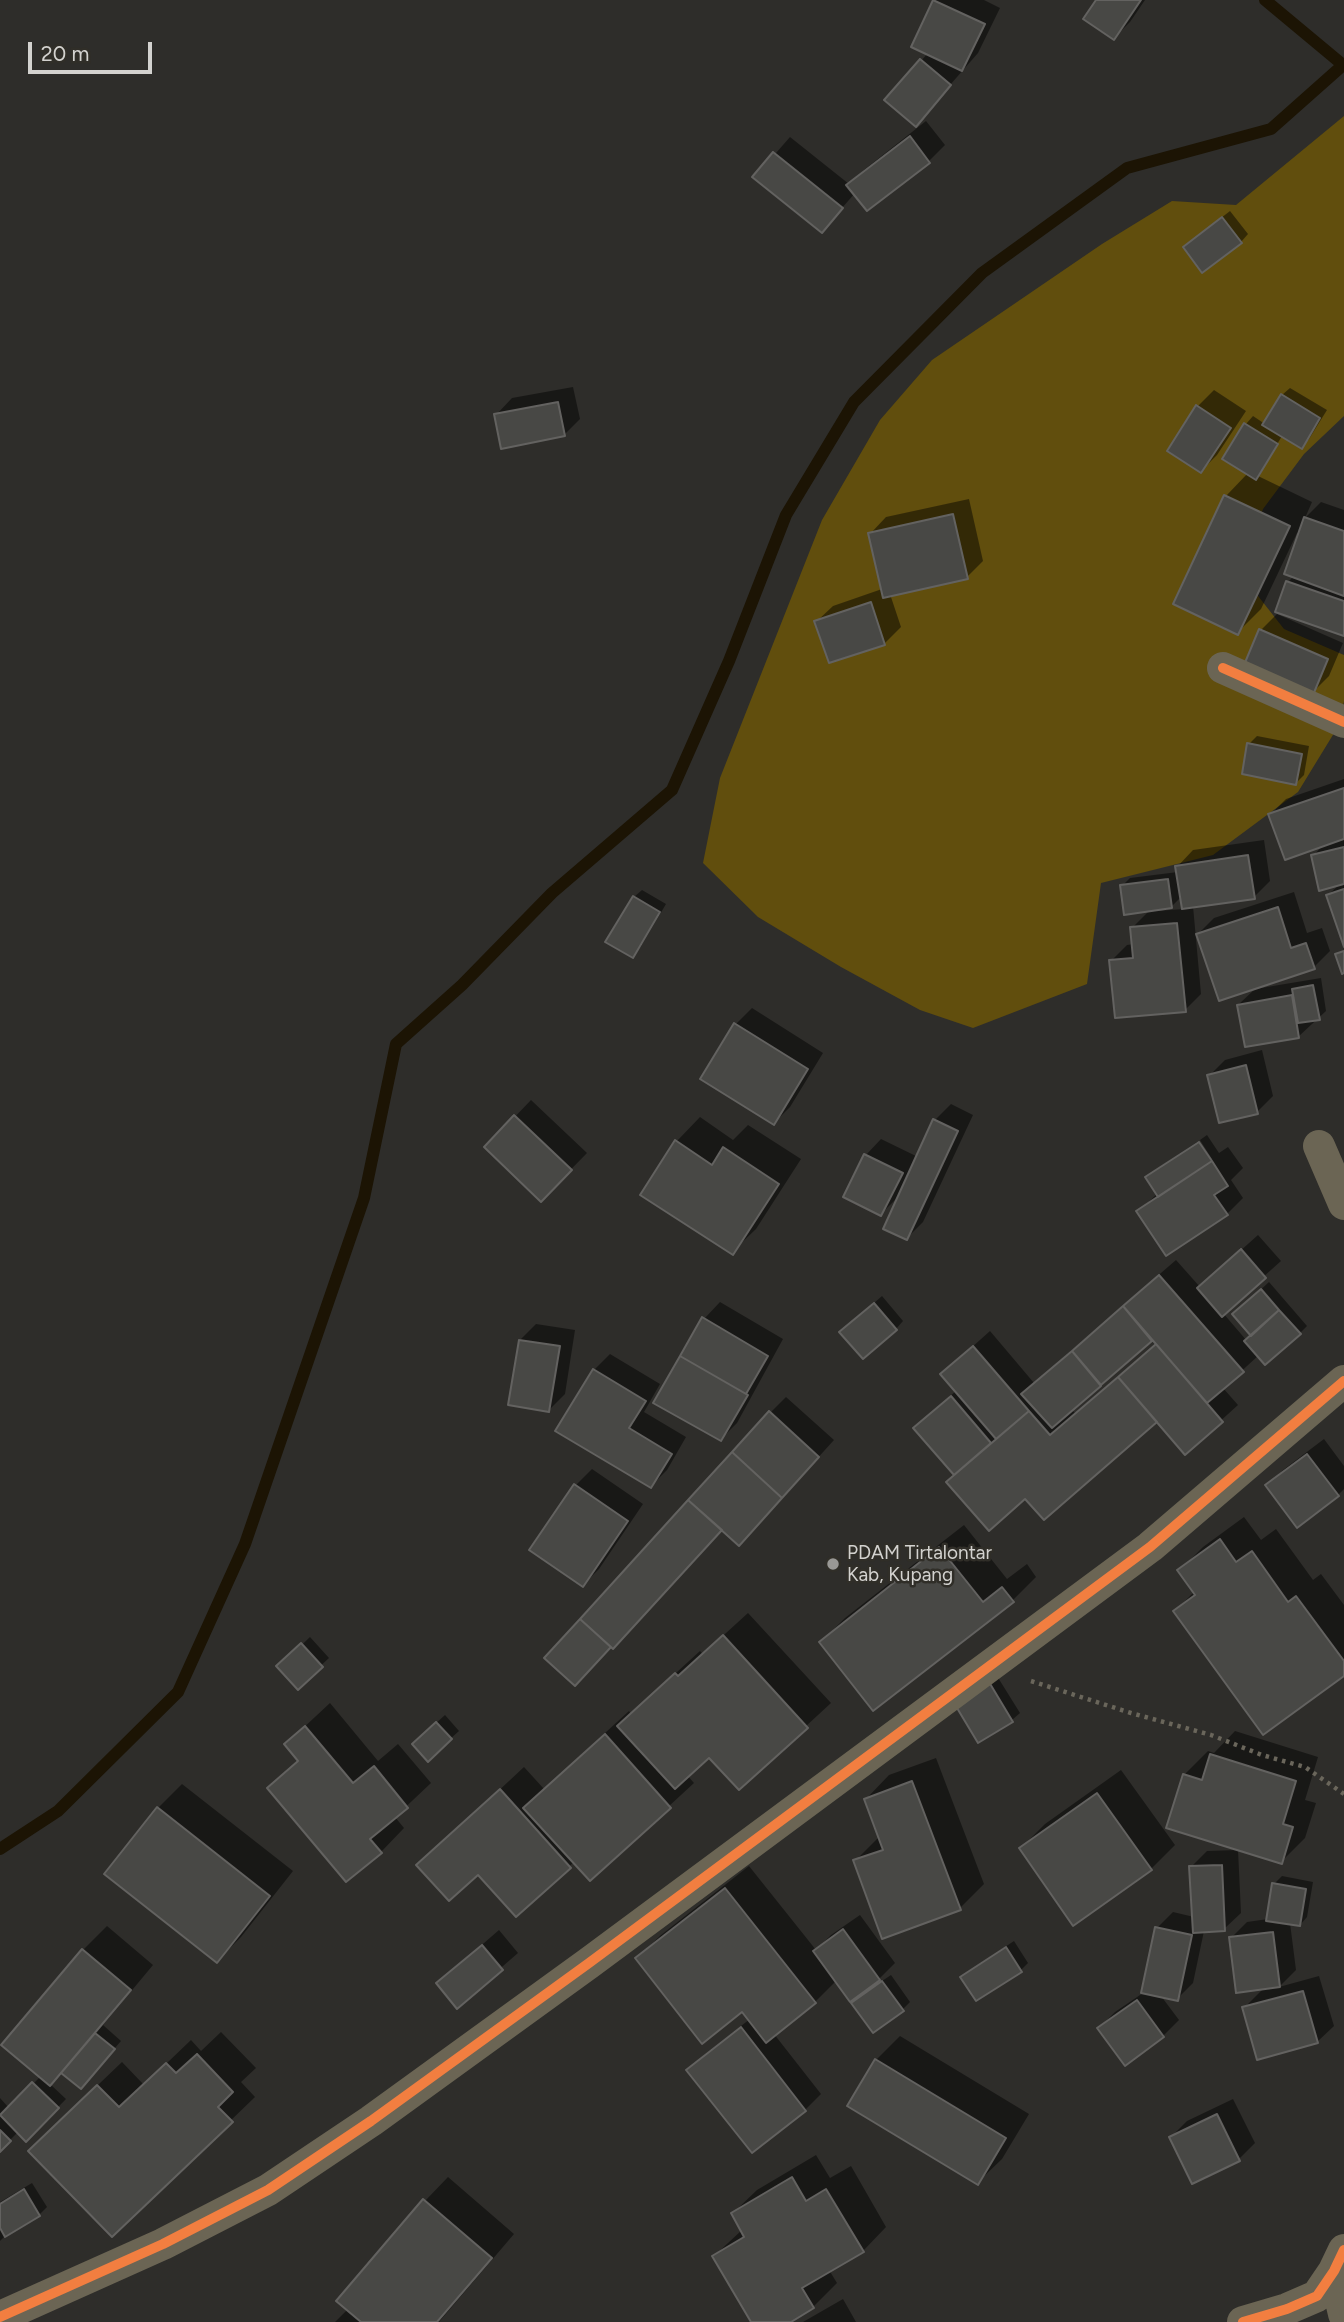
<!DOCTYPE html>
<html>
<head>
<meta charset="utf-8">
<style>
	body { margin:0 }
	#map { position:relative; width:1344px; height:2322px; overflow:hidden; background:#2e2d2a; font-family:Figtree,sans-serif }
	canvas { display:block }
	.scale { position:absolute; left:28px; top:42px; width:124px; height:32px; box-sizing:border-box; border:4px solid #d3d2cf; border-top:0; padding-left:9px; font-size:21px; line-height:24px; white-space:nowrap; color:#d3d2cf; -webkit-text-stroke:5px #302e28; paint-order:stroke }
</style>
</head>
<body>
<div id="map">
<canvas width="1344" height="2322"></canvas>
<div class="scale">20 m</div>
</div>
<script>
const c = document.querySelector('canvas').getContext('2d');
c.lineJoin = 'round';
function paint(path, color) {
  c.fillStyle = color;
  c.fill(path, 'evenodd');
}
function toPath(rows) {
  const path = new Path2D();
  for (const r of rows) {
    path.moveTo(r[0], r[1]);
    for (let i = 2; i < r.length; i += 2) path.lineTo(r[i], r[i + 1]);
  }
  return path;
}
function strokePath(path, color, width, dash) {
  c.strokeStyle = color;
  c.lineWidth = width;
  c.lineCap = dash ? 'butt' : 'round';
  c.setLineDash(dash || []);
  c.stroke(path);
}
function write(font, color, halo, rows, align = 'center') {
  c.font = font + ' Figtree,sans-serif';
  c.lineWidth = 5;
  c.setLineDash([]);
  c.textBaseline = 'middle';
  c.strokeStyle = halo;
  c.fillStyle = color;
  for (const [text, x, y, turn = 0] of rows) {
    c.save();
    c.translate(x, y);
    c.rotate((+turn || 0) * Math.PI / 180);
    c.textAlign = isNaN(turn) ? turn : align;
    if (halo) c.strokeText(text, 0, 0);
    c.fillText(text, 0, 0);
    c.restore();
  }
}
const green = toPath([
	[1344,116,1344,416,1304,454,1263,509,1240,573,1284,629,1344,655,1344,701,1339,725,1298,792,1213,855,1101,883,1087,984,973,1028,920,1010,841,967,758,917,703,863,720,778,822,520,880,420,932,360,1102,244,1172,201,1236,205]
]);
const shadow = toPath([
	[935,0,984,0,1000,8,978,53,915,125,887,100,928,53,914,46],
	[1098,0,1145,0,1130,22,1114,38],
	[926,121,945,145,929,161,867,209,855,193,822,231,755,177,790,137,849,184,865,169],
	[1230,211,1248,234,1241,242,1193,240],
	[573,387,580,419,564,435,496,415,512,398],
	[1290,388,1327,410,1309,439,1302,446,1282,436,1258,476,1312,502,1305,518,1321,502,1344,510,1344,634,1288,582,1294,576,1300,534,1297,533,1261,609,1237,633,1226,496,1248,473,1224,459,1246,424,1253,416,1265,424,1282,395],
	[1214,390,1246,411,1217,455,1201,471,1198,406],
	[969,499,983,561,967,577,890,594,901,627,885,643,830,661,816,622,833,606,882,589,870,534,886,517],
	[1277,614,1343,643,1329,676,1313,692,1261,630],
	[1257,736,1309,746,1304,775,1296,783,1249,744],
	[1344,779,1344,943,1328,895,1340,884,1313,856,1324,844,1270,815,1286,799],
	[1264,840,1270,881,1254,897,1193,906,1201,994,1185,1010,1111,961,1127,945,1134,944,1132,928,1151,909,1122,886,1130,878,1178,872,1177,867,1193,850],
	[1182,896,1184,909,1156,911,1156,908,1172,906],
	[642,890,666,904,640,948,632,956,634,897],
	[1294,892,1307,933,1322,928,1330,951,1314,967,1198,934,1214,918],
	[1321,978,1326,1011,1298,1037,1238,1005,1255,989],
	[752,1008,823,1053,790,1107,774,1123,736,1024],
	[1262,1050,1273,1096,1257,1112,1209,1076,1225,1060],
	[531,1100,587,1153,541,1200,486,1147],
	[951,1104,973,1115,923,1222,907,1238,899,1196,881,1214,865,1156,881,1139,918,1157,935,1120],
	[700,1117,733,1140,748,1125,801,1159,756,1229,732,1252,677,1141],
	[1207,1135,1219,1153,1228,1147,1243,1168,1231,1180,1243,1198,1227,1214,1139,1211,1158,1193,1147,1178,1155,1170,1197,1142,1208,1159,1212,1159,1200,1140],
	[1258,1235,1281,1261,1223,1313,1247,1341,1253,1335,1242,1307,1269,1282,1307,1326,1300,1333,1259,1355,1223,1388,1238,1405,1185,1453,1157,1420,1026,1496,956,1474,915,1428,957,1390,942,1374,990,1331,1034,1383,1176,1260,1200,1287],
	[1152,1338,1157,1343,1075,1413,1071,1409],
	[882,1296,903,1321,896,1329,849,1325],
	[720,1302,783,1339,737,1423,721,1439,704,1319],
	[536,1324,575,1330,565,1394,549,1410,520,1340],
	[610,1354,660,1384,644,1412,686,1437,667,1470,651,1486,594,1370],
	[786,1397,834,1440,755,1527,770,1413],
	[1324,1439,1344,1466,1344,1489,1338,1495,1267,1486,1283,1470],
	[592,1469,643,1504,599,1569,583,1585,532,1549,576,1485],
	[1244,1517,1261,1540,1276,1529,1313,1580,1321,1574,1344,1605,1344,1674,1175,1611,1195,1591,1180,1570,1203,1547],
	[964,1525,1007,1579,1027,1564,1036,1577,1013,1600,821,1642,845,1618],
	[748,1613,831,1703,739,1788,709,1755,687,1775,694,1783,590,1879,574,1862,516,1915,478,1873,419,1865,524,1767,544,1789,629,1711,631,1714,700,1651,703,1654],
	[310,1637,329,1658,298,1687,279,1667],
	[997,1676,1020,1713,1012,1720,979,1740,957,1704],
	[330,1703,378,1761,398,1744,431,1783,395,1817,404,1828,381,1852,346,1880,269,1788,299,1759,286,1744],
	[445,1715,459,1731,428,1759,422,1736],
	[1235,1731,1318,1757,1305,1800,1316,1803,1305,1838,1281,1862,1184,1775,1208,1751,1214,1753],
	[936,1758,984,1884,960,1908,883,1937,855,1861,879,1837,866,1799,889,1775],
	[1121,1770,1175,1845,1151,1869,1021,1848,1045,1824],
	[182,1784,293,1871,241,1937,217,1961,106,1874,158,1808],
	[1238,1850,1241,1913,1224,1929,1204,1931,1193,1983,1177,1999,1161,1996,1179,2020,1163,2036,1099,2028,1115,2012,1143,1993,1157,1928,1173,1912,1194,1917,1191,1867,1207,1851],
	[749,1866,816,1950,831,1935,860,1915,895,1963,874,1984,876,1985,891,1975,910,2002,903,2009,854,2003,866,1991,837,1980,815,2002,774,2034,821,2094,805,2110,753,2151,689,2070,705,2054,750,2019,743,2010,637,1958,661,1935],
	[1282,1876,1313,1882,1307,1917,1300,1925,1290,1923,1296,1970,1279,1987,1319,1976,1334,2026,1317,2042,1244,2008,1264,1988,1231,1938,1247,1922,1268,1919,1274,1884],
	[107,1926,153,1965,103,2025,121,2041,88,2079,62,2072,50,2084,66,2099,26,2140,18,2132,0,2150,0,2098,9,2108,41,2076,3,2045,83,1950],
	[499,1930,518,1953,457,2006,438,1983],
	[1014,1941,1028,1963,1020,1971,962,1977,970,1970],
	[221,2032,256,2068,241,2082,255,2097,112,2235,54,2127,122,2062,144,2085,191,2040,201,2051],
	[900,2036,1029,2114,1002,2159,978,2182,876,2060],
	[1233,2099,1255,2143,1239,2159,1171,2137,1187,2121],
	[816,2155,830,2178,851,2166,886,2227,863,2251,829,2270,837,2283,813,2307,787,2322,753,2322,714,2256,742,2230,733,2213,757,2190],
	[448,2177,514,2234,439,2322,335,2322,348,2309,425,2201],
	[32,2183,47,2207,39,2215,8,2233,0,2241,0,2202],
	[843,2299,856,2322,803,2322]
]);
const stream = toPath([
	[0,1849,58,1811,178,1692,245,1544,364,1198,396,1044,462,985,552,893,672,790,729,661,786,515,854,402,982,273,1127,168,1271,129,1343,65,1265,0]
]);
const building = toPath([
	[933,0,985,24,962,71,911,47,933,0],
	[1096,0,1141,0,1114,40,1083,19,1096,0],
	[920,59,951,85,916,127,884,100,920,59],
	[910,136,930,163,867,211,846,185,910,136],
	[773,152,843,208,822,233,752,177,773,152],
	[1222,217,1242,243,1202,273,1183,247,1222,217],
	[1281,394,1320,418,1302,449,1262,425,1281,394],
	[558,402,565,436,501,449,494,414,558,402],
	[1196,405,1231,428,1201,473,1167,451,1196,405],
	[1244,423,1278,444,1256,480,1222,459,1244,423],
	[1224,495,1290,526,1238,635,1173,604,1224,495],
	[953,514,968,579,883,598,868,533,953,514],
	[1304,517,1344,531,1344,596,1284,574,1304,517],
	[1286,581,1344,601,1344,636,1275,612,1286,581],
	[871,602,885,645,829,663,814,621,871,602],
	[1259,629,1328,659,1313,695,1244,665,1259,629],
	[1247,743,1302,754,1296,785,1242,774,1247,743],
	[1344,788,1344,839,1285,860,1268,814,1344,788],
	[1344,847,1344,884,1319,891,1311,855,1344,847],
	[1248,855,1255,899,1182,909,1175,866,1248,855],
	[1168,879,1172,908,1124,915,1120,885,1168,879],
	[1344,889,1344,947,1326,895,1344,889],
	[633,896,660,912,633,958,605,942,633,896],
	[1278,907,1291,948,1306,943,1315,969,1219,1001,1196,934,1278,907],
	[1177,923,1186,1012,1115,1018,1109,960,1133,958,1130,927,1177,923],
	[1344,951,1344,973,1342,974,1335,954,1344,951],
	[1313,985,1320,1020,1298,1023,1292,989,1313,985],
	[1292,995,1299,1038,1245,1047,1237,1005,1292,995],
	[734,1023,808,1069,774,1125,700,1079,734,1023],
	[1246,1065,1258,1114,1219,1123,1207,1075,1246,1065],
	[514,1115,572,1170,541,1202,484,1147,514,1115],
	[933,1119,958,1131,907,1240,883,1229,933,1119],
	[675,1140,712,1165,723,1147,779,1184,733,1255,640,1195,675,1140],
	[1199,1142,1212,1161,1158,1197,1145,1177,1199,1142],
	[864,1154,903,1173,881,1216,843,1197,864,1154],
	[1212,1161,1228,1186,1214,1195,1228,1215,1166,1256,1136,1211,1212,1161],
	[1241,1249,1266,1278,1222,1317,1197,1288,1241,1249],
	[1159,1275,1244,1372,1207,1403,1123,1306,1159,1275],
	[1261,1289,1279,1310,1251,1336,1232,1314,1261,1289],
	[874,1303,897,1330,863,1359,839,1332,874,1303],
	[1123,1306,1152,1341,1101,1385,1072,1351,1123,1306],
	[1279,1310,1301,1334,1265,1365,1244,1341,1279,1310],
	[702,1317,768,1356,746,1394,680,1356,702,1317],
	[519,1340,560,1346,549,1412,508,1405,519,1340],
	[1156,1344,1223,1422,1185,1455,1118,1377,1156,1344],
	[973,1346,1029,1411,996,1439,940,1374,973,1346],
	[1072,1351,1101,1386,1052,1428,1021,1394,1072,1351],
	[680,1356,748,1395,721,1441,653,1403,680,1356],
	[593,1369,646,1401,629,1428,672,1454,651,1488,555,1431,593,1369],
	[1118,1377,1157,1422,1044,1520,1025,1499,989,1531,946,1482,1029,1411,1050,1435,1118,1377],
	[951,1396,991,1443,954,1475,913,1428,951,1396],
	[769,1411,819,1457,782,1498,732,1452,769,1411],
	[732,1452,782,1498,739,1546,688,1500,732,1452],
	[1307,1454,1339,1496,1297,1528,1265,1485,1307,1454],
	[574,1484,628,1521,583,1587,529,1550,574,1484],
	[688,1500,722,1530,613,1649,580,1619,688,1500],
	[1220,1539,1236,1562,1252,1551,1288,1602,1296,1596,1344,1661,1344,1676,1263,1735,1173,1611,1195,1595,1177,1570,1220,1539],
	[939,1547,983,1602,1002,1587,1014,1602,873,1711,819,1642,939,1547],
	[580,1619,611,1647,575,1686,544,1658,580,1619],
	[723,1635,808,1728,739,1790,709,1758,675,1789,617,1726,675,1673,678,1676,723,1635],
	[301,1643,323,1667,298,1690,276,1666,301,1643],
	[989,1682,1013,1722,978,1743,954,1703,989,1682],
	[436,1722,452,1739,428,1762,412,1744,436,1722],
	[305,1726,353,1783,374,1766,408,1808,370,1839,382,1853,346,1882,267,1788,298,1761,284,1744,305,1726],
	[605,1734,671,1808,590,1881,523,1808,605,1734],
	[1210,1754,1296,1781,1283,1824,1293,1827,1282,1864,1166,1828,1183,1774,1202,1780,1210,1754],
	[912,1781,961,1910,882,1939,853,1860,883,1850,864,1799,912,1781],
	[500,1789,571,1868,516,1917,478,1875,449,1901,416,1865,500,1789],
	[1097,1793,1152,1870,1073,1926,1019,1848,1097,1793],
	[157,1807,270,1896,217,1963,104,1874,157,1807],
	[1222,1865,1225,1931,1193,1933,1189,1866,1222,1865],
	[1272,1883,1306,1889,1300,1926,1266,1921,1272,1883],
	[725,1888,816,2003,766,2043,742,2012,702,2044,635,1958,725,1888],
	[1155,1927,1192,1935,1178,2001,1141,1993,1155,1927],
	[843,1929,880,1980,850,2002,813,1951,843,1929],
	[1273,1932,1280,1987,1236,1993,1229,1937,1273,1932],
	[482,1945,503,1970,457,2009,436,1983,482,1945],
	[1006,1947,1022,1972,976,2001,960,1977,1006,1947],
	[82,1949,131,1990,50,2086,1,2045,82,1949],
	[882,1981,904,2011,873,2033,851,2003,882,1981],
	[1303,1991,1318,2043,1257,2060,1242,2007,1303,1991],
	[1137,2000,1164,2037,1125,2066,1097,2028,1137,2000],
	[741,2027,806,2111,752,2153,686,2070,741,2027],
	[95,2033,115,2049,81,2089,61,2073,95,2033],
	[197,2054,233,2092,218,2107,233,2122,112,2237,28,2151,97,2085,119,2107,166,2063,176,2073,197,2054],
	[875,2059,1006,2138,978,2185,847,2106,875,2059],
	[32,2082,59,2108,26,2142,0,2115,32,2082],
	[1217,2114,1240,2161,1192,2184,1169,2137,1217,2114],
	[0,2130,11,2141,0,2152,0,2130],
	[792,2177,806,2201,826,2189,864,2252,802,2288,814,2308,791,2322,751,2322,712,2256,744,2237,731,2213,792,2177],
	[24,2189,40,2216,5,2237,0,2228,0,2204,24,2189],
	[423,2199,492,2258,437,2322,361,2322,336,2301,423,2199]
]);
const path = toPath([
	[1031,1681,1131,1713,1211,1735,1262,1755,1305,1767,1344,1794]
]);
const street = toPath([
	[1223,668,1344,722],
	[1319,1146,1344,1204],
	[1334,2271,1344,2314],
	[0,2317,163,2244,268,2190,371,2121,589,1963,1150,1547,1344,1381],
	[1243,2322,1287,2309,1317,2296,1334,2271,1344,2250]
]);
const cycleway = toPath([
	[1223,668,1344,722],
	[0,2317,163,2244,268,2190,371,2121,589,1963,1150,1547,1344,1381],
	[1243,2322,1287,2309,1317,2296,1334,2271,1344,2250]
]);
const markers = [
	[833,1564,7,"#999895"]
];
const poiNames = [
	["PDAM Tirtalontar",847,1553],
	["Kab, Kupang",847,1575]
];
paint(green, '#614e0d');
paint(shadow, '#0007');
strokePath(stream, '#1c1404', 12);
paint(building, '#484845');
strokePath(building, '#636260', 2);
strokePath(path, '#6a665b', 4.5, [3.5, 5]);
strokePath(street, '#6b6554', 32);
strokePath(cycleway, '#f27e40', 10);
for (const [x, y, r, color] of markers) {
  const dot = new Path2D();
  dot.arc(x, y, r, 0, 2 * Math.PI);
  c.fillStyle = color;
  c.fill(dot);
  strokePath(dot, '#302e28', 2.5);
}
write('19px', '#d3d2cf', '#302e28', poiNames, 'left');
</script>
</body>
</html>
